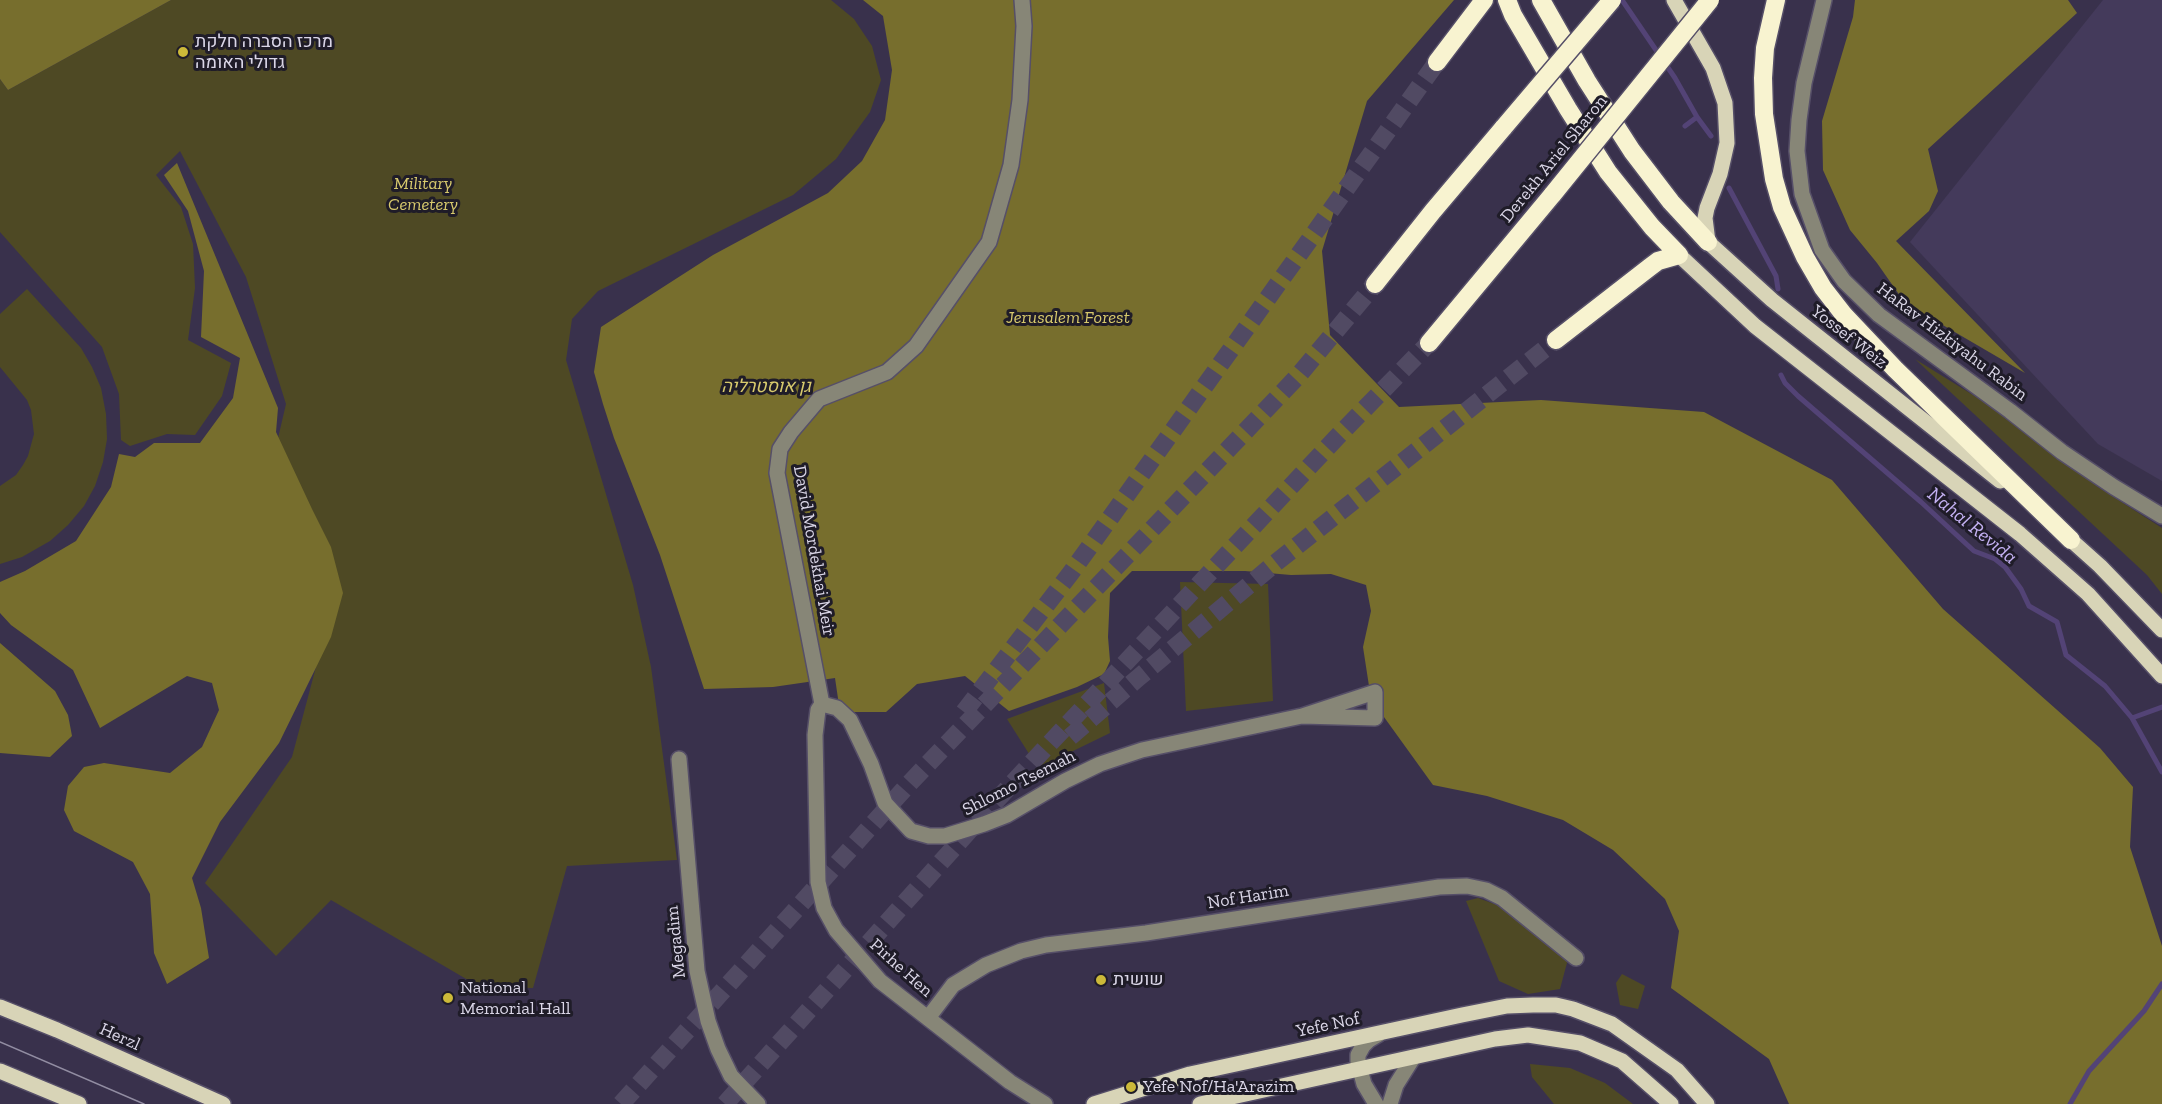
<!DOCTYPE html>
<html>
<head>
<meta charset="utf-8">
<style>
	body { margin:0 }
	canvas { display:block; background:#39314c }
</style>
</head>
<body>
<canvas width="2162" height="1104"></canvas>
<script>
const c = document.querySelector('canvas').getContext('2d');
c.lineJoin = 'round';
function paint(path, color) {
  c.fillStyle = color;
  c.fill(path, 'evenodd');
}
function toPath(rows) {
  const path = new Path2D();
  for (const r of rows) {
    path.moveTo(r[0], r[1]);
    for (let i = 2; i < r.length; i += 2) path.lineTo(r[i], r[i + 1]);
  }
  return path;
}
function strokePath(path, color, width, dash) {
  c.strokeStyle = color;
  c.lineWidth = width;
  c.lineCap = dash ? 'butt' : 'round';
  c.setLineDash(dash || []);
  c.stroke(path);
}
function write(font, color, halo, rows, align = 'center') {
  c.font = font + ' "Zilla Slab",Heebo,serif';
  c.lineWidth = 6;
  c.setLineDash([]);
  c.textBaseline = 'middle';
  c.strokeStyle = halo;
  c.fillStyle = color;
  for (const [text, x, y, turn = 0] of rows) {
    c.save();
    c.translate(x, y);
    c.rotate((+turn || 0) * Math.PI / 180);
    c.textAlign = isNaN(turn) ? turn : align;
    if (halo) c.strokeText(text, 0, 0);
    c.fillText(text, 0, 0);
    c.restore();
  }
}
const built = toPath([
	[2103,0,2162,0,2162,481,2098,444,1910,242]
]);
const green = toPath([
	[171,0,831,0,854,19,872,46,881,80,870,112,836,159,793,195,598,291,572,319,566,360,633,585,651,667,677,860,567,866,533,988,480,987,331,900,276,956,205,883,292,757,320,652,272,464,286,404,246,277,180,151,156,175,181,207,193,244,195,288,188,340,231,363,222,396,195,435,167,434,130,446,121,440,119,394,102,347,0,232,0,79,8,90],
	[27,289,81,348,92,367,101,388,106,414,107,439,103,462,95,486,84,506,68,525,50,541,22,557,0,564,0,486,16,475,23,465,28,456,34,434,31,410,27,400,0,367,0,314],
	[1915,359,1981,400,2098,487,2162,528,2162,594,2147,575],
	[1180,582,1268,584,1273,701,1186,711],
	[1104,683,1110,733,1038,768,1007,719],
	[1478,898,1497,905,1568,959,1560,989,1528,994,1499,981,1466,901],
	[1622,974,1645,986,1638,1009,1620,1005,1616,983],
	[1530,1064,1570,1068,1605,1083,1633,1104,1554,1104,1532,1077]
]);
const forest = toPath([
	[0,0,171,0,8,90,0,79],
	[863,0,1454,0,1367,101,1322,251,1330,335,1399,407,1541,400,1704,412,1832,480,1943,609,2100,748,2133,787,2130,847,2162,946,2162,1104,1789,1104,1769,1059,1671,988,1679,931,1665,899,1613,850,1563,820,1487,796,1433,785,1371,699,1363,647,1371,611,1366,585,1331,574,1291,575,1245,571,1132,571,1110,593,1108,637,1110,661,1104,674,1077,687,1009,711,965,676,917,684,886,712,840,712,835,678,773,687,704,689,660,555,614,438,603,404,594,372,601,327,713,255,828,193,862,161,885,120,892,70,883,16],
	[1855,0,2068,0,2077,13,1928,149,1938,191,1929,211,1896,241,2025,373,1905,303,1877,263,1850,230,1823,170,1822,121,1853,17],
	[177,163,278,408,276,432,312,509,331,547,343,593,331,637,279,743,220,822,192,878,201,908,209,958,167,984,154,953,150,894,133,862,74,831,64,810,68,786,84,767,104,763,170,773,202,747,219,710,212,683,187,676,100,728,73,670,11,625,0,613,0,582,25,571,76,541,111,487,119,454,135,457,154,443,200,443,233,398,240,358,201,337,204,271,188,211,164,175],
	[0,643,55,691,68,715,72,736,50,757,0,753]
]);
const stream = toPath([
	[1622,0,1675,78,1697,117,1711,136],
	[1685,126,1697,117],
	[1729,188,1776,276,1778,289],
	[1781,375,1785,383,1798,396,1921,502,1962,540,1974,551,1995,559,2005,567,2021,589,2029,606,2057,622,2066,655,2105,686,2132,718,2162,772],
	[2132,718,2162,707],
	[2070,1104,2089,1071,2144,1011,2162,984]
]);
const highwayTunnel = toPath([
	[964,712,1070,574,1437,62],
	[1070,737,1138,678,1273,565,1556,340],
	[621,1104,906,787,1298,376,1375,284],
	[725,1104,992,805,1339,435,1429,343]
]);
const minor = toPath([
	[1824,0,1804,83,1799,120,1797,151,1802,194,1822,250,1844,281,1879,315,2010,411,2062,452,2114,487,2162,516],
	[822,704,777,473,780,449,791,432,819,399,887,372,916,346,989,242,1011,165,1020,100,1024,26,1022,0],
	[822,704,837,708,850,720,871,764,885,803,911,831,929,836,945,836,984,824,1007,815,1065,781,1100,764,1142,750,1302,716,1375,718,1375,692,1302,716],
	[822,704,818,710,815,735,818,882,824,908,836,930,880,981,1010,1082,1045,1104],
	[679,759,697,971,708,1021,718,1049,731,1076,758,1104],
	[928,1018,953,985,986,965,1021,951,1046,945,1146,933,1439,887,1467,886,1486,890,1502,898,1576,958],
	[1376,1104,1364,1084,1358,1062,1358,1055,1363,1046,1369,1040,1379,1034],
	[1390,1104,1396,1085,1413,1058]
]);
const major = toPath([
	[1674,0,1713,68,1725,103,1727,143,1720,174,1707,208,1705,218,1708,242,1772,300,2000,481],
	[1679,255,1755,326,2020,534,2088,594,2162,676],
	[2062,532,2100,566,2162,630],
	[0,1007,57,1030,223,1104],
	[0,1071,79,1104],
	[1094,1104,1190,1074,1462,1015,1507,1006,1533,1005,1556,1005,1573,1009,1612,1024,1677,1070,1707,1104],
	[1200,1104,1495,1039,1528,1035,1580,1043,1622,1061,1671,1104]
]);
const highway = toPath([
	[1507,0,1513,15,1568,109,1608,172,1652,227,1679,255,1658,261,1650,267,1556,340],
	[1541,0,1587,81,1632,151,1671,202,1708,242],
	[1776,0,1765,48,1763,78,1764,114,1774,179,1782,207,1805,257,1823,288,1844,315,1895,369,2071,540],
	[1437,62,1484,0],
	[1375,284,1433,211,1504,127],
	[1429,343,1553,194]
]);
const tram = toPath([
	[0,1042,144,1104]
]);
const highwayBridge = toPath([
	[1504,127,1612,0],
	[1553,194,1710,0]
]);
const markers = [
	[183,52,6,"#ccb939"],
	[1101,980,6,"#ccb939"],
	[448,998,6,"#ccb939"],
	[1131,1087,6,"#ccb939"]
];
const poiNames = [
	["מרכז הסברה חלקת",195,42],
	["גדולי האומה",195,63],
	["שושית",1113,980],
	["National",460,988],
	["Memorial Hall",460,1009],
	["Yefe Nof/Ha'Arazim",1143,1087]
];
const streetNames = [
	["Derekh Ariel Sharon",1554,159,-51],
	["Yossef Weiz",1849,337,38],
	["HaRav Hizkiyahu Rabin",1952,342,37],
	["David Mordekhai Meir",814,551,80],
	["Shlomo Tsemah",1019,783,-27],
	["Nof Harim",1248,897,-9],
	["Megadim",676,942,-96],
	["Pirhe Hen",901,968,42],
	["Yefe Nof",1328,1025,-12],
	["Herzl",120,1037,24]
];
const parkNames = [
	["Military",423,184],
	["Cemetery",423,205],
	["Jerusalem Forest",1068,318],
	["גן אוסטרליה",766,387]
];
const waterNames = [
	["Nahal Revida",1972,526,39]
];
paint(built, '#443a5b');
paint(green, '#4e4924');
paint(forest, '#776e2d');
strokePath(stream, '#534376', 5);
strokePath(highwayTunnel, '#514a63', 18, [18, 9]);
strokePath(minor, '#564f68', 18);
strokePath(major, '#564f68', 18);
strokePath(highway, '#564f68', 21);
strokePath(minor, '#878677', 15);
strokePath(major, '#d8d4b7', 15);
strokePath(highway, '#f8f3d0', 18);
strokePath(tram, '#928da2', 1.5);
strokePath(highwayBridge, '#564f68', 21, []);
strokePath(highwayBridge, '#f8f3d0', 18);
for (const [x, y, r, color] of markers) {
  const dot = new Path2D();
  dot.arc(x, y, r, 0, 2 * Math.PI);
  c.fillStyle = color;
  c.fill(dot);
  strokePath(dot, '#1f1c28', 2);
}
write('18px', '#dad6e7', '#1f1c28', poiNames, 'left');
write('18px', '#dad6e7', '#1f1c28', streetNames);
write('italic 18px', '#d8ca6d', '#1f1c28', parkNames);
write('italic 20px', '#c4b1f3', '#1f1c28', waterNames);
</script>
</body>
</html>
